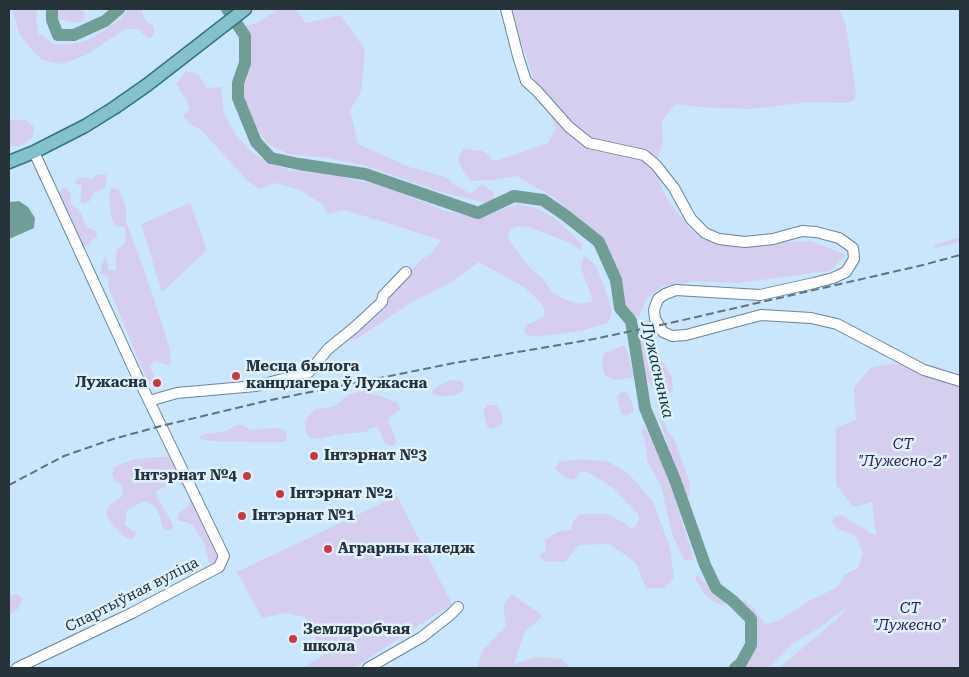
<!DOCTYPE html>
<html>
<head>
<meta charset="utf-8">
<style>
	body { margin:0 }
	#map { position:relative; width:969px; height:677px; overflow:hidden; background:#c9e6fc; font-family:"Roboto Serif",serif }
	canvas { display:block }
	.frame { position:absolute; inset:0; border:10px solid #27333b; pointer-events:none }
</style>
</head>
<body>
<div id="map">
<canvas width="969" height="677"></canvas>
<div class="frame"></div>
</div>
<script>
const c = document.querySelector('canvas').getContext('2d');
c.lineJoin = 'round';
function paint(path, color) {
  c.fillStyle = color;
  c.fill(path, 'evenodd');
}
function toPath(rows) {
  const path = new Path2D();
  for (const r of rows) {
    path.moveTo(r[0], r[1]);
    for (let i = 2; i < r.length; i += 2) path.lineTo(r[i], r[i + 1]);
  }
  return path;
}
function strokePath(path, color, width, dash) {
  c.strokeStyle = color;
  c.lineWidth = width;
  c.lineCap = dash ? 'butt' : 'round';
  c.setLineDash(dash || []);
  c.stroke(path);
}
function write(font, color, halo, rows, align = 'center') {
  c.font = font + ' "Roboto Serif",serif';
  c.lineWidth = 5;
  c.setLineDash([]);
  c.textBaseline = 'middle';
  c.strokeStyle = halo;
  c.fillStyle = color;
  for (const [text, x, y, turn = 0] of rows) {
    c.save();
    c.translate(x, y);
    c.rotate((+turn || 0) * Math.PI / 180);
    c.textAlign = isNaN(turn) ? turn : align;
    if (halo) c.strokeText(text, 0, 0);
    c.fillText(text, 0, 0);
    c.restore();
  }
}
const green = toPath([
	[12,9,39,9,36,14,38,33,54,44,71,44,88,40,118,21,129,9,142,9,143,16,147,22,154,27,154,33,153,36,149,38,142,34,139,29,127,29,119,33,86,55,62,64,42,60,30,48,19,33],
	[56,9,79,9,84,12,85,20,78,23,58,19],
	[277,9,295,9,306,23,341,15,365,50,361,92,350,110,358,144,409,167,446,177,453,184,471,194,482,184,494,193,492,204,444,193,363,165,328,158,288,154,268,144,241,106,241,78,247,54,243,26,258,23],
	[513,9,840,9,846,27,856,92,854,101,844,103,809,102,750,109,700,107,676,104,662,120,663,142,657,161,659,181,667,199,690,229,703,239,742,245,811,241,846,255,830,271,738,283,694,281,663,286,646,299,639,317,623,312,619,283,610,260,580,218,551,196,517,176,492,180,472,181,464,173,458,159,463,149,483,151,494,161,502,159,548,143,556,128,531,71,518,32],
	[186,71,198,74,207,88,221,87,224,114,236,135,254,154,271,164,294,171,332,175,388,187,445,211,481,217,518,204,538,209,556,219,582,244,582,251,568,242,529,227,519,226,510,229,508,239,529,267,543,279,552,292,565,300,581,304,593,301,581,268,584,256,590,260,597,268,609,300,612,313,608,323,581,331,535,337,525,334,525,326,543,317,545,310,540,302,524,287,479,262,450,283,410,303,360,337,351,341,351,336,359,328,385,309,391,294,400,281,419,262,432,252,441,240,345,210,328,214,322,204,300,190,276,183,259,189,247,180,201,130,189,123,183,116,190,109,186,99,176,84],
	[9,120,25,120,34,127,32,138,20,146,13,146,9,147],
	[98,174,104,174,107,176,105,188,94,193,90,201,84,203,80,201,82,186,76,184,76,180,83,177,92,179],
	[63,188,67,188,71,194,71,204,82,214,84,223,90,229,96,231,97,237,91,241,88,245,83,246,77,238,71,216,59,193],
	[112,188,119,190,126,208,126,221,152,292,169,347,171,363,169,365,155,361,150,366,155,379,153,383,147,380,108,286,109,279,101,273,101,266,106,256,109,270,116,270,116,251,126,242,125,227,116,227,111,217,109,194],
	[190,203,207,250,162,292,141,224],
	[960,237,960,242,935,248,932,246],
	[646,339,672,376,673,391,661,396,645,378,639,341],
	[625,345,634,377,616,380,605,376,602,364,604,353],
	[891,364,933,365,960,376,960,668,779,668,837,619,849,605,818,629,793,643,769,668,743,668,748,662,756,641,756,624,739,601,745,600,755,610,765,624,780,620,809,601,838,587,844,575,858,568,863,553,856,536,838,529,831,522,835,517,841,515,876,536,872,502,853,507,836,485,836,428,856,420,854,388,870,368],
	[451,380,461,381,464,386,462,392,455,395,444,396,438,396,434,394,432,390,440,385],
	[365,391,391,400,398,403,400,409,399,411,390,417,388,421,395,436,396,443,392,446,385,444,378,427,370,428,366,432,334,435,320,439,310,438,306,432,305,421,309,415,316,409,333,407,351,394],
	[622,391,629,394,634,409,627,416,621,413,617,396],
	[487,405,496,405,502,413,503,421,498,427,491,429,487,426,483,412],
	[659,418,663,418,667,430,674,439,690,483,689,497,685,495,681,480,671,459,667,441],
	[235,425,243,425,250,430,279,428,286,432,287,439,284,442,252,442,212,441,200,439,201,435,227,431],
	[645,428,660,455,672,488,694,560,684,560,672,534,661,486,647,461,646,445,641,430],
	[157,457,171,457,220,555,220,561,213,565,209,562,204,543,193,525,186,522,179,521,177,517,182,510,189,506,190,500,185,488,177,482,170,483,156,492,157,497,172,523,173,529,166,531,162,527,160,516,155,506,144,501,127,510,125,525,136,533,133,539,127,539,109,521,106,512,111,504,120,498,123,491,121,484,114,480,112,474,115,466,133,460],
	[581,459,609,462,629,474,653,502,670,548,674,578,664,588,646,588,636,563,610,544,579,545,565,562,543,561,540,555,546,551,545,540,560,531,571,530,573,521,580,514,607,514,623,522,630,528,635,527,639,519,639,515,613,488,586,471,580,472,574,480,565,478,555,469,559,462],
	[397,496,452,604,354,668,302,668,324,655,305,617,286,613,262,618,237,572],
	[697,575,724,601,725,605,718,604,706,596,695,579],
	[15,594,23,598,18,609,9,615,9,597],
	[511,594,541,614,541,618,525,631,514,664,536,657,562,659,570,668,476,668,478,665,482,651,506,626,503,607]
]);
const water = toPath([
	[19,201,28,207,35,218,34,228,9,239,9,202]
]);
const river = toPath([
	[52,9,52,20,58,35,74,35,105,21,119,9],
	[227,9,245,36,245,63,238,83,238,98,256,142,271,158,299,164,365,174,478,213,514,196,543,200,565,215,599,242,616,280,620,308,631,321,645,408,675,480,705,565,716,588,733,601,751,619,751,645,741,663,735,668]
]);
const minor = toPath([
	[506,9,518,56,526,81,537,91,569,127,589,143,644,155,656,165,674,188,691,219,705,233,719,239,745,242,773,239,802,231,816,232,839,238,853,248,854,259,846,272,833,278,814,283,760,295,676,290,665,294,658,299,654,310,655,319,663,332,672,336,686,335,761,315,811,318,837,324,924,370,960,381],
	[149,401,177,393,256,386,309,372,328,349,355,327,382,302,383,296,406,272],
	[17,668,132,613,219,567,224,556,137,376,34,152],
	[368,668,422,637,450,615,458,607]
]);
const major = toPath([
	[9,162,34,152,85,126,114,108,147,85,245,9]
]);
const rail = toPath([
	[9,485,64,456,113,439,161,426,266,401,454,363,594,339,670,323,923,265,960,255]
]);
const markers = [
	[236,376,5,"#c93940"],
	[157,383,5,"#c93940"],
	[314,456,5,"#c93940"],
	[247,476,5,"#c93940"],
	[280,494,5,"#c93940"],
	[242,516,5,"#c93940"],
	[328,549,5,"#c93940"],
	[293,639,5,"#c93940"]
];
const poiNames = [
	["Месца былога",246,367],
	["канцлагера ў Лужасна",246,384],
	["Лужасна",147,383,"right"],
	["Інтэрнат №3",324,456],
	["Інтэрнат №4",237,476,"right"],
	["Інтэрнат №2",290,494],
	["Інтэрнат №1",252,516],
	["Аграрны каледж",338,549],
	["Земляробчая",303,630],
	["школа",303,647]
];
const parkNames = [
	["СТ",903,445],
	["\"Лужесно-2\"",903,462],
	["СТ",910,609],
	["\"Лужесно\"",910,626]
];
const streetNames = [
	["Спартыўная вуліца",132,595,-27]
];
const waterNames = [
	["Лужаснянка",657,370,77]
];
paint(green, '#d6ceee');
paint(water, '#709d96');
strokePath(river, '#709d96', 12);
strokePath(minor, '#6b8599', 12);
strokePath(major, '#2f7583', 15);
strokePath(minor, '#fff', 10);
strokePath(major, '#85c1cc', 12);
strokePath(rail, '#60727e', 2, [8, 4]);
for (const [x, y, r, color] of markers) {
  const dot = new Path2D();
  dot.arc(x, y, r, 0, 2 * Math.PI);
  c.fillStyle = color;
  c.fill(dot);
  strokePath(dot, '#e0f1ff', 2);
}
write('bold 15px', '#27333b', '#e0f1ff', poiNames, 'left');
write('italic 15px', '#2e1f4b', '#e0f1ff', parkNames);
write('15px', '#27333b', '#e0f1ff', streetNames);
write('italic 16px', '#0b3732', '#e0f1ff', waterNames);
</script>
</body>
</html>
